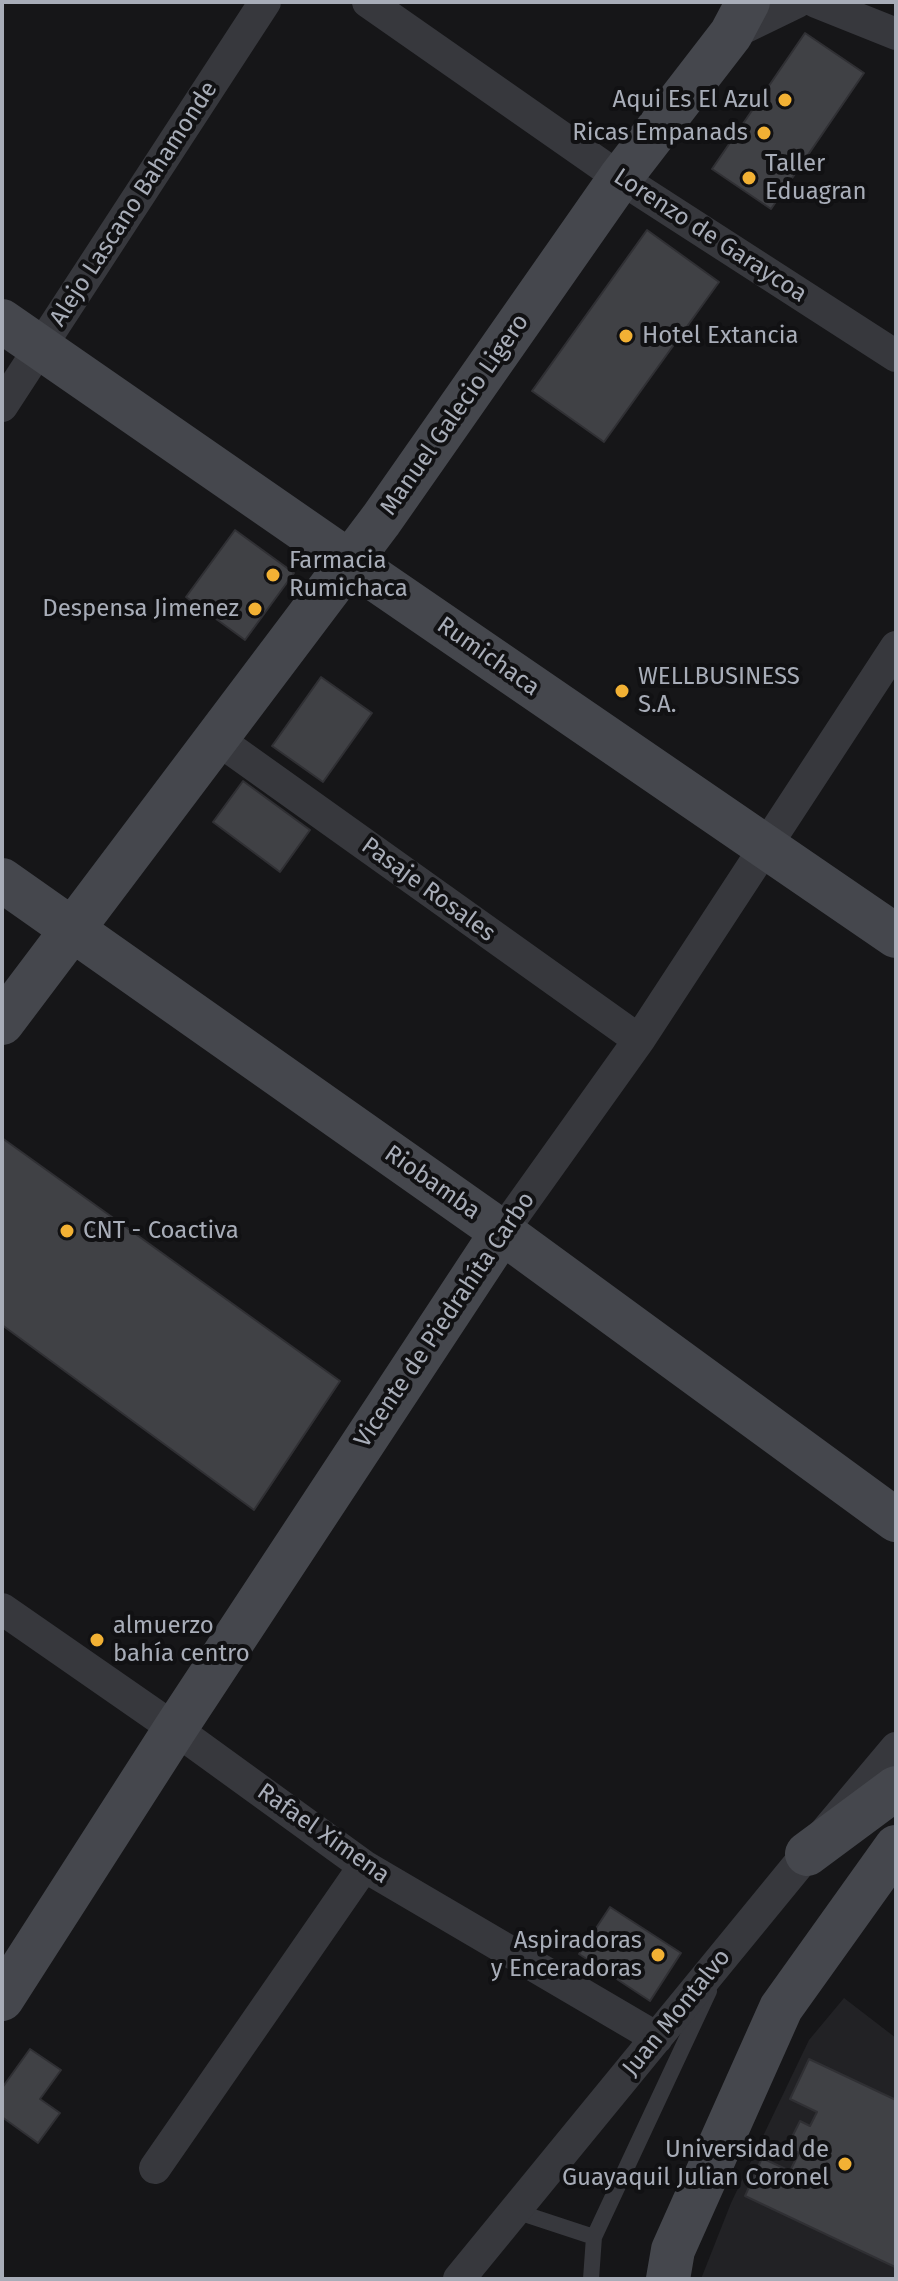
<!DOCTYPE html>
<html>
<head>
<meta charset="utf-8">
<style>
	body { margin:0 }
	#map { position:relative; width:898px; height:2281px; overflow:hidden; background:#161618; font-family:"Fira Sans",sans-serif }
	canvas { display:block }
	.frame { position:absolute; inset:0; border:4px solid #a8adb8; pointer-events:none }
</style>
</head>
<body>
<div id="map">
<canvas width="898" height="2281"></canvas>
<div class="frame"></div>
</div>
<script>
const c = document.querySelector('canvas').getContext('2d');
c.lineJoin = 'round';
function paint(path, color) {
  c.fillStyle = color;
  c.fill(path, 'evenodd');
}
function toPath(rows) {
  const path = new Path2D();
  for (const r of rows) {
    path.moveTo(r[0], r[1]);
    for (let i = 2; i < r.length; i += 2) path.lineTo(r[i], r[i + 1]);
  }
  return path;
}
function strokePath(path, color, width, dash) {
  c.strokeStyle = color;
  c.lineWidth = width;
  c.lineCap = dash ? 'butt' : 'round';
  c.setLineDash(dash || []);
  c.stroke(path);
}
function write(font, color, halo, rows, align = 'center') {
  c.font = font + ' "Fira Sans",sans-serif';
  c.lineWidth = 8;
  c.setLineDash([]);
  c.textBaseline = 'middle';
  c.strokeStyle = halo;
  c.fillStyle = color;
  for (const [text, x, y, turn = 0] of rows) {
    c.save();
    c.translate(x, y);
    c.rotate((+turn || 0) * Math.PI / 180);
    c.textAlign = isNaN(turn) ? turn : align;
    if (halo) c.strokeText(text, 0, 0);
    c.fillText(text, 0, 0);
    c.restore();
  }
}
const built = toPath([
	[844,1998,896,2038,896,2279,701,2279,731,2203,809,2040]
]);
const building = toPath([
	[805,33,864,73,771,209,712,169,805,33],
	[647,230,719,282,604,442,532,391,647,230],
	[235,530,294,573,245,640,186,597,235,530],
	[321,677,372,713,323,782,272,746,321,677],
	[243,781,310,830,280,872,213,822,243,781],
	[2,1138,340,1381,254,1510,2,1325,2,1138],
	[610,1907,681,1953,650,2001,579,1954,610,1907],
	[30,2049,61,2070,40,2099,60,2113,38,2143,2,2117,2,2088,30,2049],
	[809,2059,896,2100,895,2267,745,2196,762,2158,790,2171,799,2153,787,2147,800,2121,810,2126,817,2112,790,2099,809,2059]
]);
const lane = toPath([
	[515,2211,594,2237],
	[591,2279,594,2237,709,1991]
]);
const street = toPath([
	[368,2,620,178,896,356],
	[816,2,896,34],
	[731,34,797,2],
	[2,406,265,2],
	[217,739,639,1040],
	[502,1232,639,1040,896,647],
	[2,1609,175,1729,364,1866,657,2038],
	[155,2168,364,1866],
	[459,2279,807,1854,896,1748]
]);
const secondary = toPath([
	[2,321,350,562,896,936],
	[2,880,502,1232,896,1520],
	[2,1023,381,520,620,178,731,34,748,2],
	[807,1854,896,1788],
	[2,1999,175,1729,502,1232],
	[668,2279,673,2250,781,2008,896,1847]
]);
const markers = [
	[785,100,8,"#f2b134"],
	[764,133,8,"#f2b134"],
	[749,178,8,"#f2b134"],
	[626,336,8,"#f2b134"],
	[273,575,8,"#f2b134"],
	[255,609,8,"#f2b134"],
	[622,691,8,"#f2b134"],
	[67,1231,8,"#f2b134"],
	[97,1640,8,"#f2b134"],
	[658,1955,8,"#f2b134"],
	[845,2164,8,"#f2b134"]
];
const poiNames = [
	["Aqui Es El Azul",769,100,"right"],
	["Ricas Empanads",748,133,"right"],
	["Taller",765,164],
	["Eduagran",765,192],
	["Hotel Extancia",642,336],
	["Farmacia",289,561],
	["Rumichaca",289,589],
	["Despensa Jimenez",239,609,"right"],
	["WELLBUSINESS",638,677],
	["S.A.",638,705],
	["CNT - Coactiva",83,1231],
	["almuerzo",113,1626],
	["bahía centro",113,1654],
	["Aspiradoras",642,1941,"right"],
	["y Enceradoras",642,1969,"right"],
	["Universidad de",829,2150,"right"],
	["Guayaquil Julian Coronel",829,2178,"right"]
];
const streetNames = [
	["Alejo Lascano Bahamonde",134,204,-57],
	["Lorenzo de Garaycoa",710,236,33],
	["Manuel Galecio Ligero",455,415,-55],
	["Rumichaca",488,657,35],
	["Pasaje Rosales",428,890,36],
	["Riobamba",432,1183,35],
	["Vicente de Piedrahíta Carbo",445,1320,-56],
	["Rafael Ximena",323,1834,35],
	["Juan Montalvo",677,2013,-51]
];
paint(built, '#222225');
paint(building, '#404145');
strokePath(building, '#303034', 2);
strokePath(lane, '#37383d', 16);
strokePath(street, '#37383d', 32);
strokePath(secondary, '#45474d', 44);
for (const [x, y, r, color] of markers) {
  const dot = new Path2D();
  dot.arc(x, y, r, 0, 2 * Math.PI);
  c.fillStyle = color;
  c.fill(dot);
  strokePath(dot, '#111113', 3);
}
write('24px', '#a8adb8', '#111113', poiNames, 'left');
write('24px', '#a8adb8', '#111113', streetNames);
</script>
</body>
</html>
